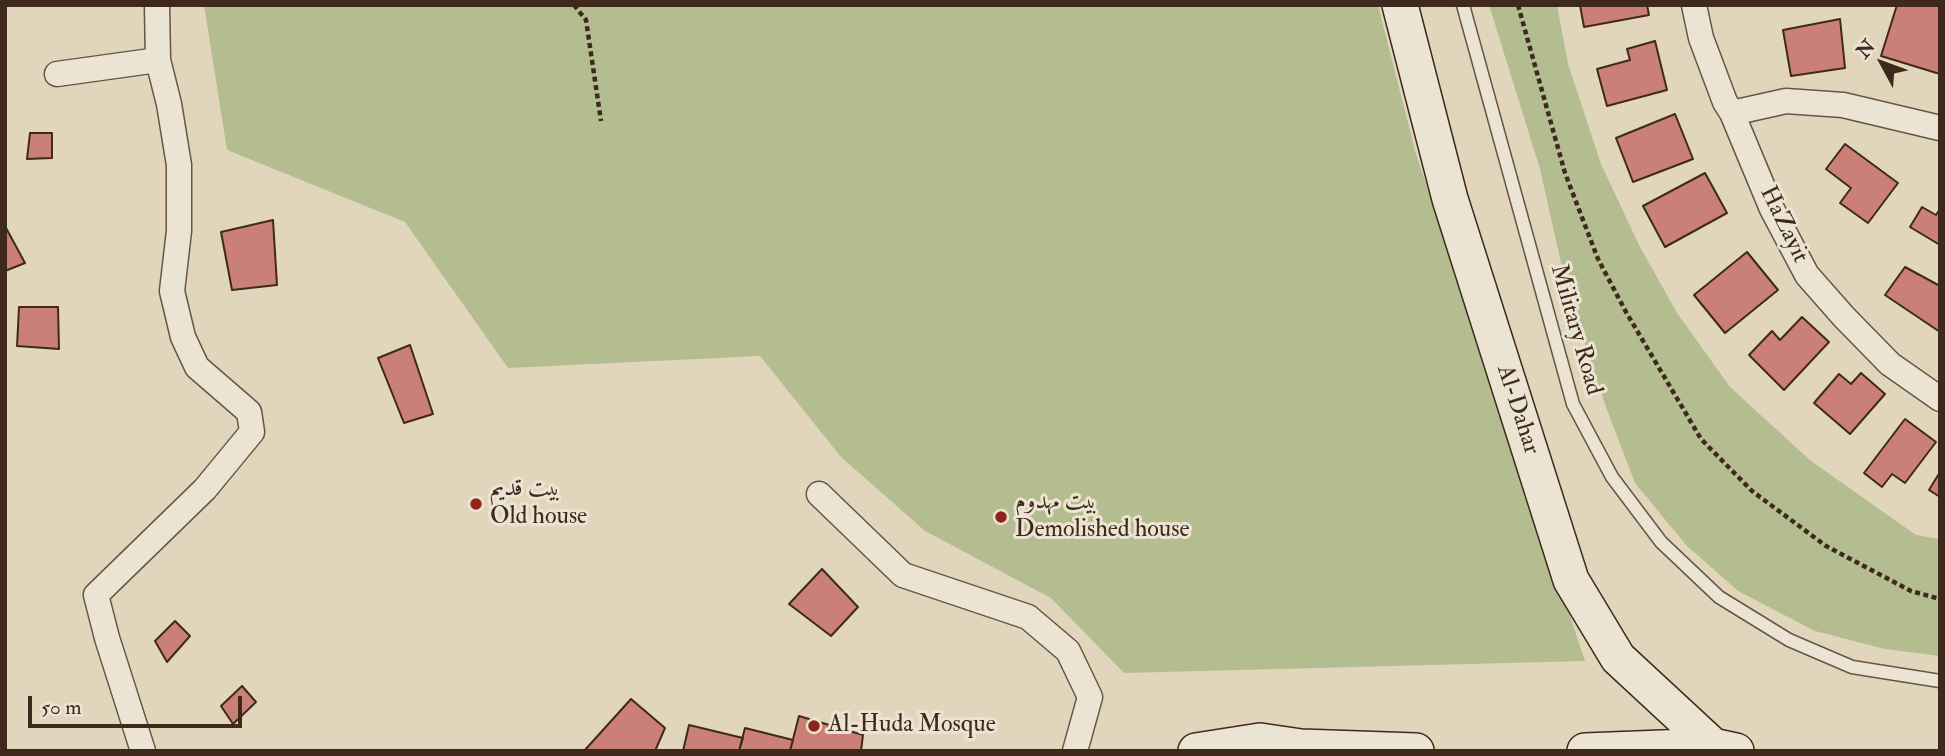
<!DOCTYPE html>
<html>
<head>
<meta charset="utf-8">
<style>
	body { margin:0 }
	#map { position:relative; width:1945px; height:756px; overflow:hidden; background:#e1d6bc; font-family:"IM FELL Double Pica",serif }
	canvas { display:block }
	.frame { position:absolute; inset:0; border:7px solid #3f291d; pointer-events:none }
	.north { position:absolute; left:1847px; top:28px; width:70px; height:70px; -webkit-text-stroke:5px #ece4d3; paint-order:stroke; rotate:311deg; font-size:19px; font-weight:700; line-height:28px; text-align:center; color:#3f291d }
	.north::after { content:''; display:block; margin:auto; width:24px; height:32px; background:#3f291d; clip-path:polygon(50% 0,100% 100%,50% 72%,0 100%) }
	.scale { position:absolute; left:28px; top:696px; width:214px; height:32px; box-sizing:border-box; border:4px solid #3f291d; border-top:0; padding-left:9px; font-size:21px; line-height:24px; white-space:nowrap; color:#3f291d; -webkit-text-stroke:5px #ece4d3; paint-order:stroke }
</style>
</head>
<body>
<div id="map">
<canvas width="1945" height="756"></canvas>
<div class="frame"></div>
<div class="north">N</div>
<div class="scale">50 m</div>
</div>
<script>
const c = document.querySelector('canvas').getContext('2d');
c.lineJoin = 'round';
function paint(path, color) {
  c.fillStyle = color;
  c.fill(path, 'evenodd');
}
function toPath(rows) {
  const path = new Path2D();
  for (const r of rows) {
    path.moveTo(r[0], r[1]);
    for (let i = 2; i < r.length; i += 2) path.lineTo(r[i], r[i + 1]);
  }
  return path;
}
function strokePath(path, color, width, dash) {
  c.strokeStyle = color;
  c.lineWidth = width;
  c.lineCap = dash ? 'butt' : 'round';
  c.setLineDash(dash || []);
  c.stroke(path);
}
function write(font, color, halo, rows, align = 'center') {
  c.font = font + ' "IM FELL Double Pica",Amiri,serif';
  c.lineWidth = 6;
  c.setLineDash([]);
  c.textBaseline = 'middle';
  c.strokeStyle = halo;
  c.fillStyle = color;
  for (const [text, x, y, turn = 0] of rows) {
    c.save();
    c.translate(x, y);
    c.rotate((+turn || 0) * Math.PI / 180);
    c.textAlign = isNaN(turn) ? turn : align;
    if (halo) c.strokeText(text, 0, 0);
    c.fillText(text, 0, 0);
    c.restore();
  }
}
const green = toPath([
	[204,5,1378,5,1416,154,1585,661,1124,673,1051,598,925,531,841,457,760,356,508,368,405,222,227,150],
	[1489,5,1557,5,1568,64,1601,164,1639,245,1677,313,1730,387,1811,461,1916,535,1940,539,1940,656,1885,649,1815,631,1738,591,1686,545,1635,483,1607,410,1568,294,1540,169]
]);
const building = toPath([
	[1580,5,1647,5,1649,15,1584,27,1580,5],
	[1897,5,1940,5,1940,74,1881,56,1897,5],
	[1840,19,1845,68,1791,76,1783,30,1840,19],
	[1655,41,1667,90,1607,106,1597,69,1630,60,1627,49,1655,41],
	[1675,114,1693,159,1633,182,1616,138,1675,114],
	[30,133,52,133,52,158,27,159,30,133],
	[1845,144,1898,183,1868,223,1840,203,1851,188,1826,169,1845,144],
	[1705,173,1727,213,1665,247,1643,206,1705,173],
	[1922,207,1936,215,1940,209,1940,245,1910,227,1922,207],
	[273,220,277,285,232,290,221,232,273,220],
	[5,226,25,263,5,271,5,226],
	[1747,252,1778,290,1725,333,1694,295,1747,252],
	[1905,267,1940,286,1940,332,1885,295,1905,267],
	[19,307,58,307,59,349,17,346,19,307],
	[1802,317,1829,342,1784,390,1749,355,1772,331,1780,340,1802,317],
	[410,345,433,414,404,423,378,358,410,345],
	[1861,373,1885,394,1850,434,1814,403,1839,374,1851,384,1861,373],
	[1905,419,1936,442,1905,483,1892,474,1882,487,1864,473,1905,419],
	[1940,472,1940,497,1929,490,1940,472],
	[822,569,858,607,831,636,789,604,822,569],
	[175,621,190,636,167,662,155,641,175,621],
	[242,686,256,702,233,724,221,706,242,686],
	[631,699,665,728,655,751,584,751,631,699],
	[799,716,863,735,861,751,790,751,799,716],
	[689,725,743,738,739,751,683,751,689,725],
	[745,728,793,740,790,751,739,751,745,728]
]);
const path = toPath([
	[574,5,586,20,601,121],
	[1518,5,1565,173,1598,259,1626,312,1701,439,1752,491,1826,546,1911,591,1940,599]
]);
const lane = toPath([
	[1463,5,1573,404,1612,477,1661,542,1719,597,1789,640,1852,667,1940,681]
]);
const street = toPath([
	[1694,5,1701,38,1725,102,1732,113,1772,209,1807,275,1844,317,1890,364,1940,399],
	[57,74,158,60],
	[1732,113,1786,101,1843,105,1940,128],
	[819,494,903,575,1028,617,1068,651,1090,697,1075,751],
	[143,751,107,638,96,595,205,489,252,432,249,412,197,367,183,337,172,291,179,231,179,165,169,104,158,60,157,5]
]);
const secondary = toPath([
	[1400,5,1450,199,1571,580,1618,658,1713,746,1736,751],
	[1196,751,1260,741,1301,747,1416,751],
	[1585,751,1713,746]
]);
const markers = [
	[476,504,7,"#8f2418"],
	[1001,517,7,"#8f2418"],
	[814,726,7,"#8f2418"]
];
const streetNames = [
	["HaZayit",1783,225,64],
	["Military Road",1575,330,74],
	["Al-Dahar",1517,410,72]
];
const poiNames = [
	["بيت قديم",490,490],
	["Old house",490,518],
	["بيت مهدوم",1015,503],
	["Demolished house",1015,531],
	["Al-Huda Mosque",828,726]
];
paint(green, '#b3bd90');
paint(building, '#ca8077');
strokePath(building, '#3f291d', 2);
strokePath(lane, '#685445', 15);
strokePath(street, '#685445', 27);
strokePath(secondary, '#3f291d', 38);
strokePath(path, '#3f291d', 4.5, [5, 3.5]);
strokePath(lane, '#ece4d3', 12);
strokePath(street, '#ece4d3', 24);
strokePath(secondary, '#ece4d3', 35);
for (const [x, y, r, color] of markers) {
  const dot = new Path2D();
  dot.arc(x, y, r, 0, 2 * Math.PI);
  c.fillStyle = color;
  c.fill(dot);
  strokePath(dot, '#ece4d3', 2.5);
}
write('24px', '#3f291d', '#ece4d3', streetNames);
write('24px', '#3f291d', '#ece4d3', poiNames, 'left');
</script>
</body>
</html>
